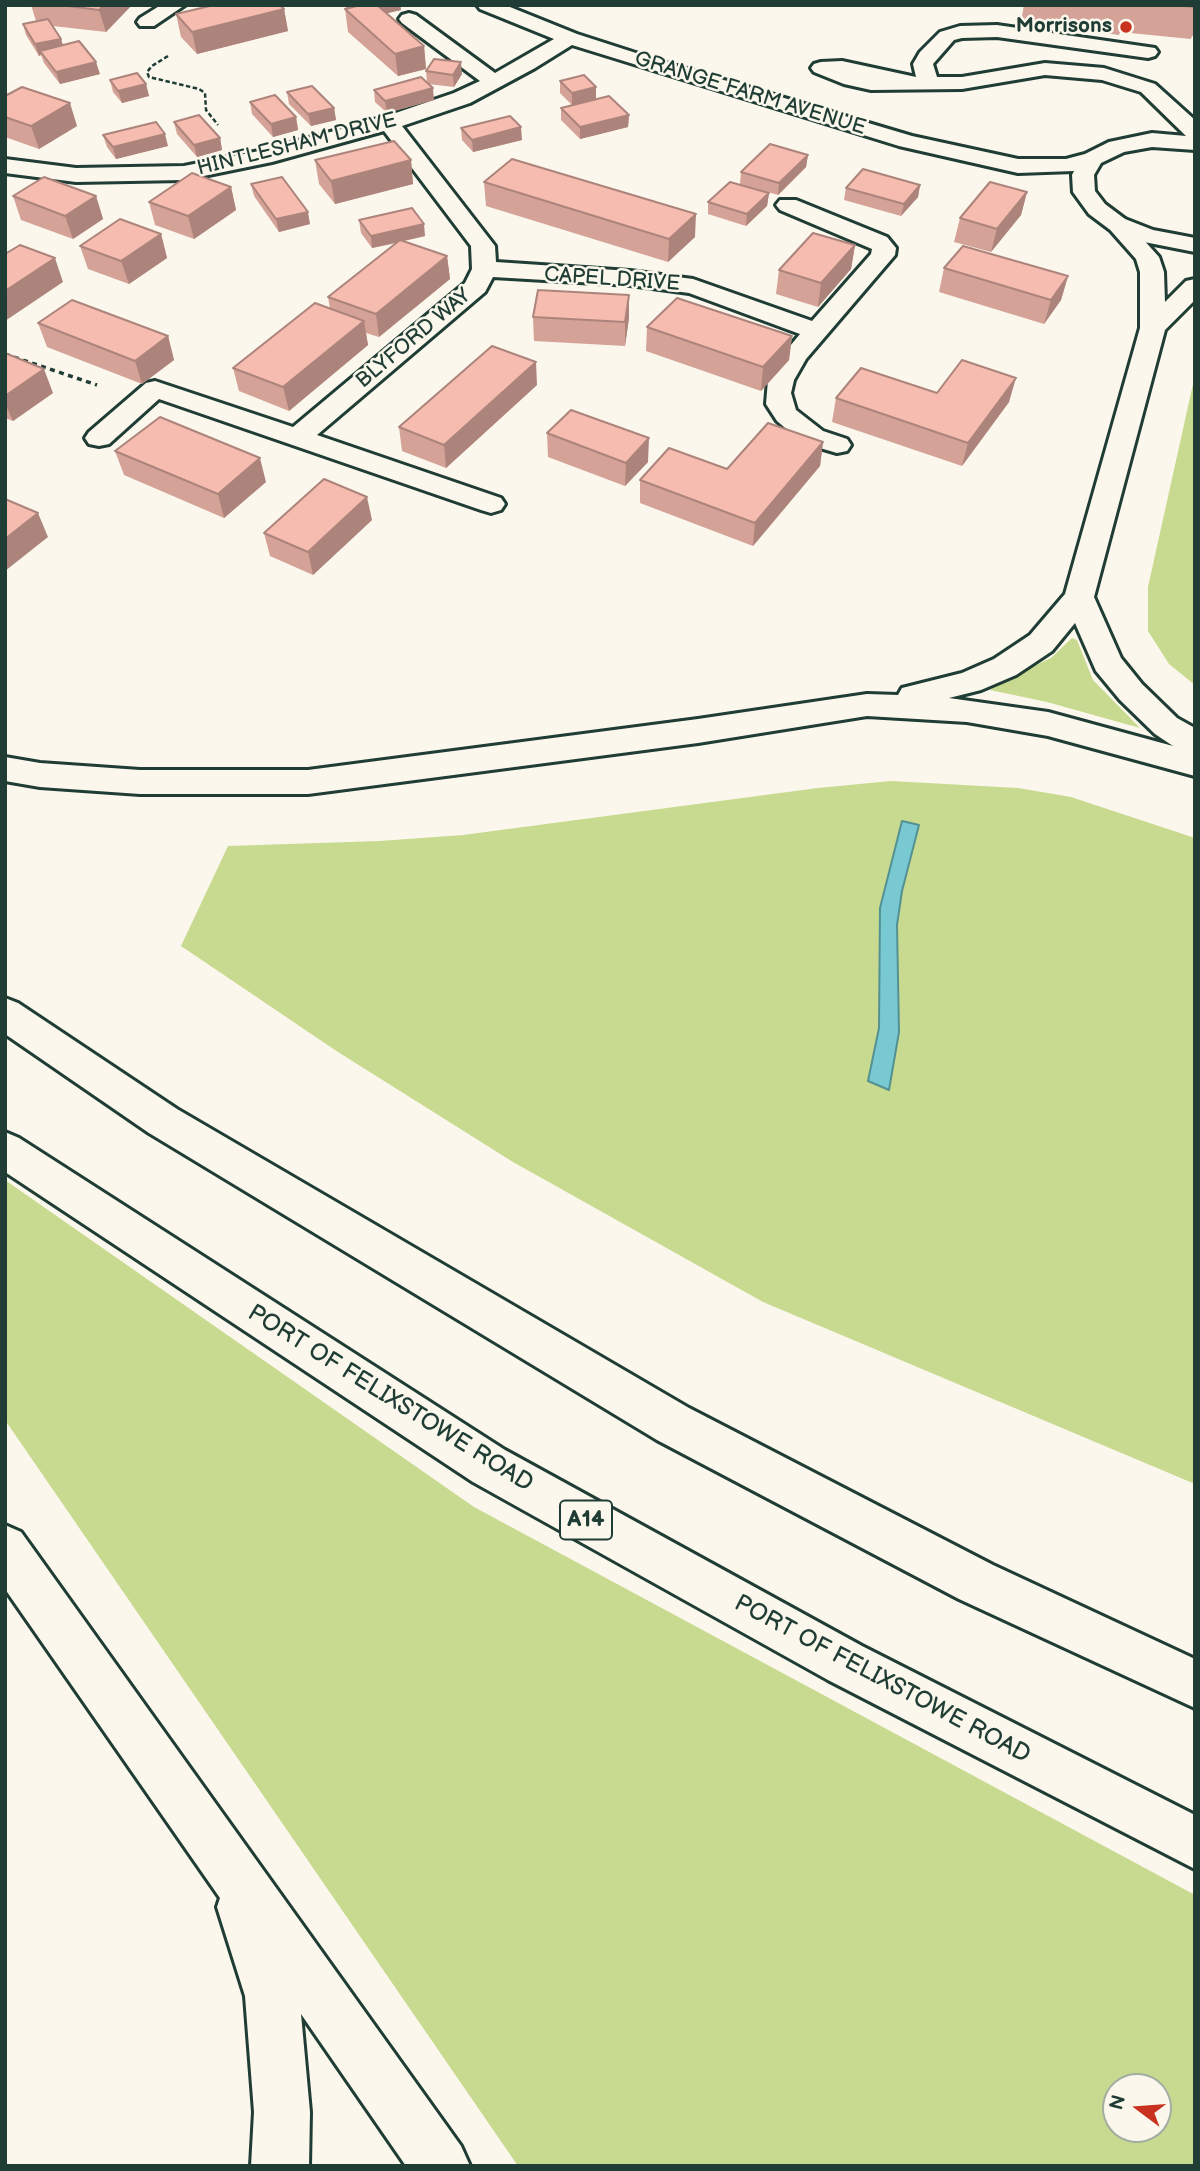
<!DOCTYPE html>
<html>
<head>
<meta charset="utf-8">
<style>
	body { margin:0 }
	#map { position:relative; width:1200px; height:2171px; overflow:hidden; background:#fbf7ec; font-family:"Balsamiq Sans",sans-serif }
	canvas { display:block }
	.frame { position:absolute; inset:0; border:7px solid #1f3d34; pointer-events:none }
	.north { position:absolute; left:1102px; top:2073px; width:70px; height:70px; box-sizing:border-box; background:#fbf7ec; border:2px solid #a3ada2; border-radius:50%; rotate:286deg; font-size:19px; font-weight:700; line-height:28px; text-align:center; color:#1f3d34 }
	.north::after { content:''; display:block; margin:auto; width:24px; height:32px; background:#c8321e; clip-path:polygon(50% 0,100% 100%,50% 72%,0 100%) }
</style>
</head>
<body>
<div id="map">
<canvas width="1200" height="2171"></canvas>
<div class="frame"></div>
<div class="north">N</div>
</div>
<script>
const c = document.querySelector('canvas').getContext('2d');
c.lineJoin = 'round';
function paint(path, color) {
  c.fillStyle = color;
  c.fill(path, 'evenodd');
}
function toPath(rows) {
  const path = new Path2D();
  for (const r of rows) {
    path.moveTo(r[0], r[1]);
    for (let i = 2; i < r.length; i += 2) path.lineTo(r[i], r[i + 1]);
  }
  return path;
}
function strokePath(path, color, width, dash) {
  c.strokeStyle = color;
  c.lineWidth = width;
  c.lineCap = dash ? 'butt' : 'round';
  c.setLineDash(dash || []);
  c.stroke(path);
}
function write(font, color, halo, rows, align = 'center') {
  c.font = font + ' "Balsamiq Sans",sans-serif';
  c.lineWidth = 5;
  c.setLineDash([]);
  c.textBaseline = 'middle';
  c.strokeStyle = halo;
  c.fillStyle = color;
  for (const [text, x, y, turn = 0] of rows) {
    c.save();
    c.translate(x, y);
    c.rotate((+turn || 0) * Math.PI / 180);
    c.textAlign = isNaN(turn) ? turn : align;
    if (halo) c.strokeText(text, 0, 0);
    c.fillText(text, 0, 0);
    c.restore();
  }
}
const green = toPath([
	[1195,375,1195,685,1169,664,1148,631,1148,587],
	[1072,638,1077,640,1093,680,1140,728,1047,702,990,690,1000,682,1051,658],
	[891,781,1018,788,1071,797,1195,838,1195,1484,763,1302,513,1162,338,1052,181,946,228,846,380,841,463,835,818,788],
	[903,821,919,825,902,891,897,925,899,1032,868,1081,879,1028,880,908],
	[5,1180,474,1507,1195,1895,1195,2166,518,2166,5,1420],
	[1158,2087,1158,2129,1116,2129,1116,2087]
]);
const water = toPath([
	[902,821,919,825,902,891,897,925,899,1032,889,1090,868,1081,879,1028,880,908,902,821]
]);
const pathFar1 = toPath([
	[168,56,152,66,147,72,149,77,199,89,205,93,206,110,218,125]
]);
const path = toPath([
	[5,354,97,385]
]);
const minor = toPath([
	[161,5,185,5,154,26,140,26,137,22,140,18,161,5],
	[477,5,505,5,577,34,670,64,912,136,1018,159,1066,159,1085,154,1109,142,1152,133,1186,136,1141,92,1102,80,1045,75,962,89,871,90,844,84,814,72,811,68,814,64,821,62,842,61,916,77,913,64,920,52,940,32,960,26,997,25,1155,48,1158,52,1155,56,1148,58,997,37,962,38,954,40,933,64,937,77,962,77,1045,63,1104,68,1155,84,1195,120,1195,150,1152,147,1124,152,1101,163,1094,175,1095,191,1105,204,1125,219,1153,230,1195,238,1195,252,1139,241,1109,229,1089,214,1073,192,1072,175,1074,171,1018,173,899,146,572,45,535,68,470,103,402,126,495,246,496,262,630,271,693,279,812,321,871,254,872,249,780,210,776,205,780,200,796,200,887,237,896,248,895,255,806,359,794,380,791,393,796,410,823,431,847,439,851,445,847,451,837,453,803,443,777,421,766,404,768,380,786,351,800,334,689,293,630,285,493,277,485,292,317,435,501,498,505,504,501,510,491,513,481,510,159,399,109,444,99,446,89,444,85,438,89,432,146,383,155,381,293,427,465,283,472,269,471,246,384,131,272,162,184,180,76,182,5,173,5,159,76,168,184,166,269,149,381,118,454,93,480,81,402,23,399,19,402,15,409,13,416,15,495,73,554,39,480,9,477,5]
]);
const highway = toPath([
	[1117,217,1125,219,1159,257,1164,272,1165,302,1186,281,1195,279,1195,300,1165,330,1094,597,1121,658,1142,684,1177,718,1195,728,1195,776,1048,736,967,722,867,716,698,743,308,794,140,794,40,787,5,781,5,757,40,763,140,770,308,770,698,719,867,694,898,695,902,688,962,673,994,659,1030,635,1065,594,1140,328,1140,272,1136,259,1105,224,1109,219,1117,217],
	[1075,623,1096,671,1120,700,1155,734,1173,746,1048,712,949,698,981,690,1016,675,1052,651,1075,623],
	[5,998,18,1003,177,1109,689,1408,993,1565,1195,1659,1195,1708,959,1599,657,1440,149,1133,5,1034,5,998],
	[5,1132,19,1138,505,1450,862,1646,1195,1815,1195,1869,828,1680,473,1482,5,1172,5,1132],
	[5,1525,21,1532,461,2146,470,2166,406,2166,301,2014,310,2112,309,2166,251,2166,254,2112,245,1996,217,1907,220,1898,5,1589,5,1525]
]);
const wall = toPath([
	[31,5,132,5,106,32,53,26,61,39,63,45,100,74,60,84,44,63,41,55,39,56,26,35,23,24,36,21],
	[344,5,400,5,401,10,386,13,424,46,426,69,398,76,348,32,345,9,347,9],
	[1024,5,1195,5,1195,36,1192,36,1191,39,1120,32,1119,35,1021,22],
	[284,9,288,31,197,54,181,37,176,14],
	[426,71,462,74,454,87,428,84,434,100,387,113,375,102,374,90,427,82],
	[110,80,146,84,149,96,122,103,113,92],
	[560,81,596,87,596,99,572,105,560,93],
	[287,92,334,108,336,120,311,126,289,104],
	[5,96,77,126,39,149,5,137],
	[250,102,296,117,298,130,273,137,252,114],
	[561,108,629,115,628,127,580,139,561,120],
	[174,122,220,138,222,150,197,157,177,134],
	[461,128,522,140,473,152,462,140],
	[103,135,168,146,116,159,107,147],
	[808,155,806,167,778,195,740,184,741,172],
	[315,160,411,160,413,184,335,204,319,184],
	[484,182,695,237,668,262,486,206],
	[251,184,310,224,279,232,254,196],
	[920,185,918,197,901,216,844,200,846,188],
	[231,187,236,210,194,239,155,225,149,202],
	[1027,192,1021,215,991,252,954,242,960,218],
	[769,193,767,206,746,226,708,214,708,202],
	[13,196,96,196,103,219,73,239,21,220],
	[359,220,425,236,404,241,447,256,450,279,379,337,366,333,368,345,289,411,239,391,233,368,330,309,328,297,397,243,372,248,361,233],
	[161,234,167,258,129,284,88,269,80,246],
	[855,245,851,269,818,307,776,294,779,270],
	[944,268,1068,276,1061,300,1044,324,939,292],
	[629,295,629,318,625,346,534,341,533,317],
	[38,323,168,336,174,360,142,384,47,347],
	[647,327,792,336,789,360,761,391,646,351],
	[5,353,53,393,13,421,5,418],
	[537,385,446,468,402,451,399,427],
	[937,393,1009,402,962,466,832,422,836,398],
	[547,433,648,462,625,486,548,457],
	[823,442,820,466,753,546,640,503,640,480,727,469],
	[115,451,266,482,224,518,124,475],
	[372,520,313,575,270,556,264,533]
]);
const shadedWall = toPath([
	[104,5,132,5,106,32,99,10],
	[369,5,400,5,401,10,359,20],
	[284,9,288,31,197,54,192,32],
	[61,39,64,50,40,51,41,55,39,56,35,44],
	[424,46,426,69,398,76,395,54],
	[96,62,100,74,60,84,56,72],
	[461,62,462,74,454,87,453,75],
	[146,84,149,96,122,103,118,91],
	[596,87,596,99,572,105,572,93],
	[433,88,434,100,387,113,385,101],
	[70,103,77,126,39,149,31,126],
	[334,108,336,120,311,126,308,114],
	[629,115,628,127,580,139,580,127],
	[296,117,298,130,273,137,271,124],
	[521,127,522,140,473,152,472,140],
	[165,134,168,146,116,159,113,147],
	[220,138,222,150,197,157,194,145],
	[808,155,806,167,778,195,779,183],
	[411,160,413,184,335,204,331,181],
	[920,185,918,197,901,216,904,204],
	[231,187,236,210,194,239,188,216],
	[1027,192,1021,215,991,252,997,229],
	[769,193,767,206,746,226,747,214],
	[96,196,103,219,73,239,65,216],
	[308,212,310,224,279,232,276,219],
	[696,214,695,237,668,262,669,239],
	[424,224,425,236,372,248,371,236],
	[161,234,167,258,129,284,121,261],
	[855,245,851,269,818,307,821,283],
	[447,256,450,279,379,337,376,314],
	[55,258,63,282,5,321,5,291],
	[1068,276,1061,300,1044,324,1051,300],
	[629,295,629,318,625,346,625,322],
	[364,321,368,345,289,411,283,387],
	[168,336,174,360,142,384,135,361],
	[792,336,789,360,761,391,763,367],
	[536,362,537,385,446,468,444,445],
	[44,369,53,393,13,421,5,403,5,396],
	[1016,378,1009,402,962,466,968,443],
	[649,438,648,462,625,486,626,463],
	[823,442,820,466,753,546,755,523],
	[260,458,266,482,224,518,218,494],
	[367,497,372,520,313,575,308,552],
	[38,513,48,537,5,571,5,539]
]);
const building = toPath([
	[60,5,104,5,99,10,60,5],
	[214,5,280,5,284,9,192,32,176,14,214,5],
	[361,5,377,5,424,46,395,54,345,9,361,5],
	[1173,5,1195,5,1195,7,1173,5],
	[48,19,61,39,35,44,23,24,48,19],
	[79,41,96,62,56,72,40,51,79,41],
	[434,59,461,62,453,75,426,71,434,59],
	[137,73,146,84,118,91,110,80,137,73],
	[584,75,596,87,572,93,560,81,584,75],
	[421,77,433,88,385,101,374,90,421,77],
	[312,86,334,108,308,114,287,92,312,86],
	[22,87,70,103,31,126,5,117,5,96,22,87],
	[275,95,296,117,271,124,250,102,275,95],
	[609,96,629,115,580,127,561,108,609,96],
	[199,115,220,138,194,145,174,122,199,115],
	[510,116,521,127,472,140,461,128,510,116],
	[156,122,165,134,113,147,103,135,156,122],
	[394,141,411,160,331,181,315,160,394,141],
	[770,144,808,155,779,183,741,172,770,144],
	[512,159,696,214,669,239,484,182,512,159],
	[863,169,920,185,904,204,846,188,863,169],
	[192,173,231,187,188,216,149,202,192,173],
	[44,177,96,196,65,216,13,196,44,177],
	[282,177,308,212,276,219,251,184,282,177],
	[730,182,769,193,747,214,708,202,730,182],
	[990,182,1027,192,997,229,960,218,990,182],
	[412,208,424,224,371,236,359,220,412,208],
	[120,219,161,234,121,261,80,246,120,219],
	[813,233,855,245,821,283,779,270,813,233],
	[400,240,447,256,376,314,328,297,400,240],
	[20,245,55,258,5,291,5,254,20,245],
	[963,246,1068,276,1051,300,944,268,963,246],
	[538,290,629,295,625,322,533,317,538,290],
	[677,298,792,336,763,367,647,327,677,298],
	[72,300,168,336,135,361,38,323,72,300],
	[315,303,364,321,283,387,233,368,315,303],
	[492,346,536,362,444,445,399,427,492,346],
	[5,353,44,369,5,396,5,353],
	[962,360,1016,378,968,443,836,398,861,368,937,393,962,360],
	[571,410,649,438,626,463,547,433,571,410],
	[160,417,260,458,218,494,115,451,160,417],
	[768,423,823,442,755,523,640,480,669,448,727,469,768,423],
	[324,479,367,497,308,552,264,533,324,479],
	[5,499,38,513,5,539,5,499]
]);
const markers = [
	[1126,27,7,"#c8321e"]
];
const farPoinames = [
	["Morrisons",1112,27]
];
const farStreetnames = [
	["GRANGE FARM AVENUE",750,94,17],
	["HINTLESHAM DRIVE",297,145,-14],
	["CAPEL DRIVE",612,280,4],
	["BLYFORD WAY",414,339,-40]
];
const shields = [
	[586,1520,52]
];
const shieldNames = [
	["A14",586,1520]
];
const streetNames = [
	["PORT OF FELIXSTOWE ROAD",390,1399,32],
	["PORT OF FELIXSTOWE ROAD",882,1680,28]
];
paint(green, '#c7da8f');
paint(water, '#78c9d2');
strokePath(water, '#549193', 2);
strokePath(minor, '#1f3d34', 6);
strokePath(highway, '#1f3d34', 6);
strokePath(pathFar1, '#1f3d34', 2.5, [4.5, 2.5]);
strokePath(path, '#1f3d34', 3.5, [5, 4.5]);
paint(minor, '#fbf7ec');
paint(highway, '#fbf7ec');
paint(wall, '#d4a297');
paint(shadedWall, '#ac847b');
paint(building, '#f6bcb0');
strokePath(building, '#ac847b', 2);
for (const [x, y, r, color] of markers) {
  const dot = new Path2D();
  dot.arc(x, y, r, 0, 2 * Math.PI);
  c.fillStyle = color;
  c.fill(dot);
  strokePath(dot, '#fbf7ec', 2.5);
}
write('bold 21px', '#1f3d34', '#fbf7ec', farPoinames, 'right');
write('21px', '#1f3d34', '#fbf7ec', farStreetnames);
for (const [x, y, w] of shields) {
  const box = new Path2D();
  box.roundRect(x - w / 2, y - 19.5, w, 39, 5);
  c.fillStyle = '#fbf7ec';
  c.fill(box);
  strokePath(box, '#1f3d34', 2);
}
write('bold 23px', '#1f3d34', null, shieldNames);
write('24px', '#1f3d34', '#fbf7ec', streetNames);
</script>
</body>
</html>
